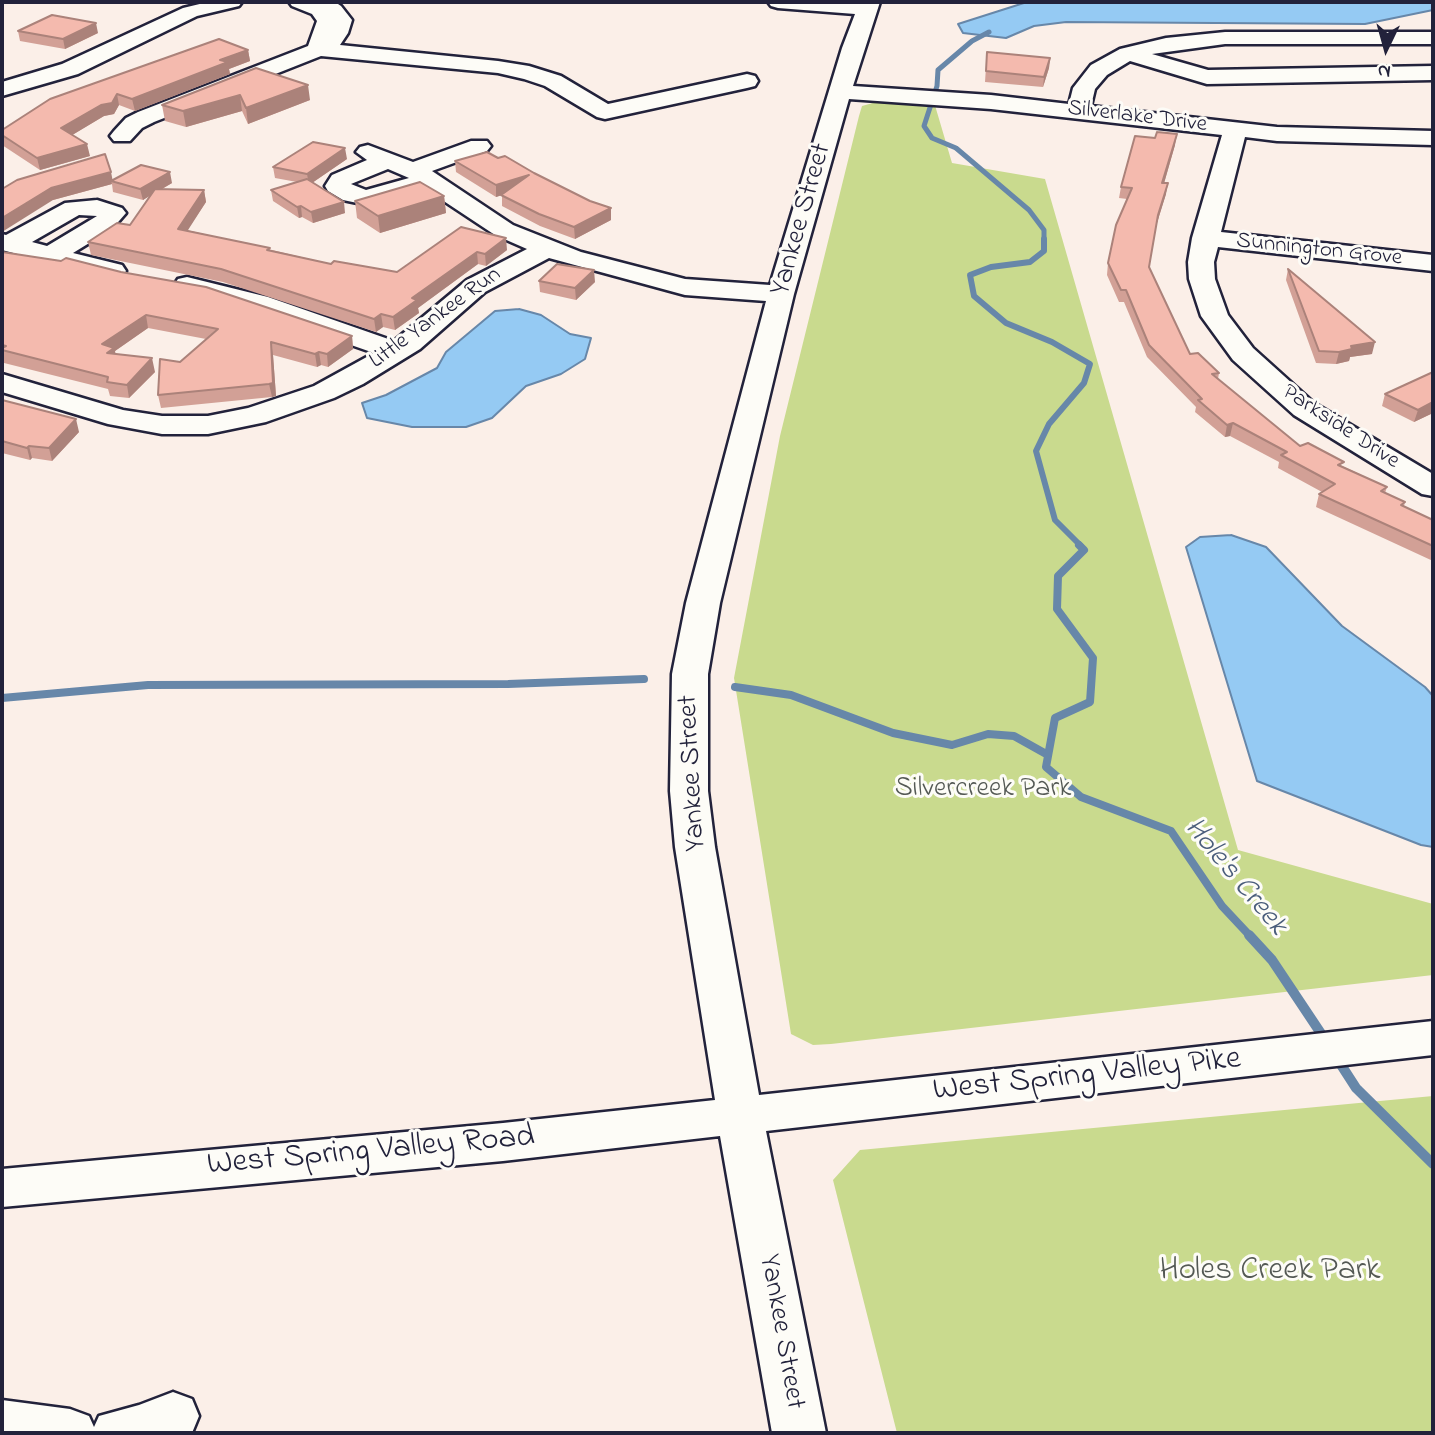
<!DOCTYPE html>
<html>
<head>
<meta charset="utf-8">
<style>
	body { margin:0 }
	#map { position:relative; width:1435px; height:1435px; overflow:hidden; background:#fbefe8; font-family:"Indie Flower",sans-serif }
	canvas { display:block }
	.frame { position:absolute; inset:0; border:4px solid #22223b; pointer-events:none }
	.north { position:absolute; left:1351px; top:14px; width:70px; height:70px; -webkit-text-stroke:5px #fdfcf7; paint-order:stroke; rotate:185deg; font-size:19px; font-weight:700; line-height:28px; text-align:center; color:#22223b }
	.north::after { content:''; display:block; margin:auto; width:24px; height:32px; background:#22223b; clip-path:polygon(50% 0,100% 100%,50% 72%,0 100%) }
</style>
</head>
<body>
<div id="map">
<canvas width="1435" height="1435"></canvas>
<div class="frame"></div>
<div class="north">N</div>
</div>
<script>
const c = document.querySelector('canvas').getContext('2d');
c.lineJoin = 'round';
function paint(path, color) {
  c.fillStyle = color;
  c.fill(path, 'evenodd');
}
function toPath(rows) {
  const path = new Path2D();
  for (const r of rows) {
    path.moveTo(r[0], r[1]);
    for (let i = 2; i < r.length; i += 2) path.lineTo(r[i], r[i + 1]);
  }
  return path;
}
function strokePath(path, color, width, dash) {
  c.strokeStyle = color;
  c.lineWidth = width;
  c.lineCap = dash ? 'butt' : 'round';
  c.setLineDash(dash || []);
  c.stroke(path);
}
function write(font, color, halo, rows, align = 'center') {
  c.font = font + ' "Indie Flower",sans-serif';
  c.lineWidth = 6;
  c.setLineDash([]);
  c.textBaseline = 'middle';
  c.strokeStyle = halo;
  c.fillStyle = color;
  for (const [text, x, y, turn = 0] of rows) {
    c.save();
    c.translate(x, y);
    c.rotate((+turn || 0) * Math.PI / 180);
    c.textAlign = isNaN(turn) ? turn : align;
    if (halo) c.strokeText(text, 0, 0);
    c.fillText(text, 0, 0);
    c.restore();
  }
}
const green = toPath([
	[880,101,934,102,952,163,1045,179,1238,850,1433,904,1433,975,831,1044,813,1045,791,1034,734,678,780,436,859,116,862,106],
	[1433,1096,1433,1433,897,1433,833,1180,860,1150]
]);
const water = toPath([
	[1027,2,1433,2,1433,10,1365,24,1066,22,1034,26,1006,38,963,33,958,24,1027,2],
	[519,309,541,315,570,334,591,338,585,359,561,374,526,386,492,418,466,427,412,427,367,418,362,403,386,395,437,368,446,352,495,311,519,309],
	[1231,535,1266,547,1342,626,1425,687,1433,696,1433,847,1421,845,1257,781,1186,547,1200,537,1231,535]
]);
const streamFar3 = toPath([
	[989,32,972,41,938,70,937,86,924,126,932,138,956,148,1029,210,1044,230,1044,240]
]);
const streamFar2 = toPath([
	[1044,239,1044,251,1030,262,991,267,970,275,974,296,1006,323,1052,342,1090,364,1084,383,1049,424,1036,451,1055,520,1081,546]
]);
const streamFar1 = toPath([
	[1079,545,1084,550,1058,576,1057,609,1093,658,1090,702,1055,718,1046,767,1081,797,1171,831,1222,906,1251,937],
	[735,687,791,695,893,733,952,745,988,734,1014,736,1048,755],
	[2,698,148,685,508,684,644,679]
]);
const stream = toPath([
	[1249,935,1272,960,1326,1041],
	[1336,1057,1356,1088,1433,1164]
]);
const minor = toPath([
	[208,2,242,2,239,6,197,16,78,74,2,96,2,82,62,64,183,8,208,2],
	[289,2,335,2,341,6,352,20,348,33,340,45,498,61,529,66,561,76,608,104,747,74,755,76,758,81,755,86,747,88,605,119,597,117,545,86,524,79,498,73,321,56,154,122,142,128,130,141,114,141,110,136,114,131,126,118,138,112,308,46,317,21,312,14,292,6,289,2],
	[768,2,880,2,853,86,991,95,1069,104,1073,88,1091,65,1120,49,1166,38,1225,32,1433,32,1433,44,1225,44,1152,54,1208,70,1433,66,1433,80,1207,84,1130,61,1107,75,1095,89,1091,106,1277,127,1433,131,1433,145,1277,141,1245,137,1221,232,1433,255,1433,271,1218,247,1214,262,1215,279,1228,315,1253,348,1314,403,1433,474,1433,496,1422,494,1294,415,1233,360,1201,316,1189,279,1188,262,1192,238,1222,135,991,109,849,99,794,294,720,603,708,674,708,791,715,847,759,1095,1433,1021,1433,1055,766,1131,826,1433,772,1433,720,1136,503,1161,2,1207,2,1169,503,1123,715,1100,675,847,670,791,672,674,686,603,766,301,685,295,549,258,485,292,420,349,363,384,334,398,266,422,208,434,162,434,108,424,2,392,2,374,123,410,162,416,208,416,248,408,314,386,374,353,248,309,178,291,174,285,178,279,187,277,268,297,394,341,467,280,527,249,495,235,424,188,367,205,343,200,328,191,325,186,332,175,367,160,356,152,360,147,368,145,413,162,471,141,487,141,491,146,487,151,432,171,513,225,581,252,685,279,770,285,842,48,855,14,778,8,771,6,768,2],
	[388,169,409,178,366,190,351,184,388,169],
	[97,200,122,208,126,213,112,229,73,253,122,265,126,271,122,277,113,279,2,250,2,234,6,235,65,203,97,200],
	[79,215,97,216,47,246,32,242,79,215],
	[173,1392,192,1399,199,1416,192,1433,2,1433,2,1400,70,1409,89,1416,94,1427,99,1416,139,1405,173,1392]
]);
const wall = toPath([
	[18,31,98,33,65,49,20,41],
	[248,50,250,61,229,69,230,74,135,111,119,105,114,114,104,116,72,135,90,156,40,170,2,145,2,130],
	[987,52,1050,58,1049,68,1043,87,985,82],
	[256,68,310,100,248,124,242,111,186,127,165,121,162,105],
	[1155,138,1175,145,1164,183,1166,194,1156,226,1149,267,1190,354,1219,373,1218,379,1300,446,1387,487,1385,493,1405,502,1404,506,1433,520,1433,561,1316,507,1319,494,1322,492,1278,468,1279,462,1230,436,1225,437,1195,412,1196,407,1147,357,1124,302,1119,302,1107,275,1108,263,1127,199,1119,198,1121,187],
	[498,158,534,173,590,201,611,208,611,220,575,239,540,226,502,206,502,195,496,197,456,172,455,161],
	[347,159,312,183,345,213,313,223,302,217,299,218,273,201,271,190,297,182,275,178,273,167],
	[113,181,172,183,162,189,204,190,206,202,187,230,331,264,397,272,461,227,507,250,486,266,478,264,418,308,419,313,395,330,383,327,376,332,223,282,91,255,88,242,130,225,150,195,143,200,113,192,112,184,53,200,2,189],
	[444,196,446,213,380,233,357,218,355,201],
	[2,252,352,336,353,349,328,367,321,365,317,367,273,355,276,396,272,397,161,408,158,395,180,362,206,339,148,328,115,351,115,354,155,372,129,398,110,396,108,389,4,363,2,358],
	[1288,269,1372,354,1350,357,1349,361,1336,364,1316,363,1286,280],
	[539,281,595,282,576,300,540,292],
	[1433,372,1433,413,1414,422,1382,406,1385,394],
	[2,400,79,432,52,461,32,458,30,460,2,453]
]);
const shadedWall = toPath([
	[96,23,98,33,65,49,63,39],
	[248,50,250,61,229,69,230,74,135,111,132,99,220,60],
	[1050,58,1049,68,1043,87,1044,77],
	[308,85,310,100,248,124,246,108],
	[117,94,119,105,114,114,104,116,64,140,61,128],
	[240,95,242,111,186,127,183,111],
	[1177,134,1175,145,1161,194,1162,183],
	[87,144,90,156,40,170,37,158],
	[345,148,347,159,309,185,307,174],
	[111,172,113,182,111,181,112,184,53,200,2,232,2,218,51,188],
	[170,172,172,183,143,200,140,189],
	[529,175,530,186,496,197,496,185],
	[1168,183,1166,194,1156,226,1158,215],
	[204,190,206,202,181,241,178,229],
	[444,196,446,213,380,233,378,216],
	[344,202,345,213,313,223,311,212],
	[301,206,302,217,299,218,297,207],
	[611,208,611,220,575,239,574,227],
	[506,238,507,250,486,266,485,254],
	[477,252,478,264,418,308,419,313,395,330,393,317,412,298],
	[594,270,595,282,576,300,575,288],
	[381,314,383,327,376,332,374,319],
	[146,315,148,328,115,351,117,361,109,366,102,344],
	[352,336,353,349,328,367,327,354],
	[271,342,273,355,276,396,272,397,269,384],
	[1375,342,1372,354,1350,357,1349,361,1336,364,1339,352,1351,346],
	[319,352,321,365,317,367,315,354],
	[152,358,155,372,129,398,127,385],
	[1433,402,1433,413,1414,422,1418,410],
	[76,419,79,432,52,461,49,448],
	[1233,423,1230,436,1225,437,1227,425],
	[29,446,32,458,30,460,27,448]
]);
const building = toPath([
	[52,15,96,23,63,39,18,31,52,15],
	[219,39,248,50,220,60,228,62,132,99,117,94,112,103,101,105,61,128,87,144,37,158,2,135,2,130,50,99,219,39],
	[987,52,1050,58,1044,77,986,71,987,52],
	[256,68,308,85,246,108,240,95,183,111,162,105,256,68],
	[1157,132,1177,134,1162,183,1168,183,1158,215,1149,267,1190,354,1198,353,1219,373,1212,374,1300,446,1308,443,1344,462,1338,465,1387,487,1381,491,1405,502,1401,505,1433,520,1433,546,1319,494,1335,484,1281,455,1287,452,1233,423,1227,425,1198,400,1202,399,1149,345,1126,290,1121,290,1108,263,1116,225,1132,188,1121,187,1135,136,1155,138,1157,132],
	[313,142,345,148,307,174,273,167,313,142],
	[487,152,498,158,505,156,534,173,590,201,611,208,574,227,539,214,501,195,529,175,496,185,455,161,487,152],
	[105,154,111,172,51,188,2,218,2,189,17,180,105,154],
	[141,165,170,172,140,189,111,181,141,165],
	[307,179,344,202,311,212,301,206,297,207,271,190,307,179],
	[420,182,444,196,378,216,355,201,420,182],
	[155,189,204,190,178,229,270,248,267,250,331,264,334,261,397,272,461,227,506,238,485,254,477,252,412,298,417,300,393,317,381,314,374,319,221,269,88,242,117,223,130,225,155,189],
	[2,252,61,261,66,258,121,272,206,287,352,336,327,354,319,352,315,354,271,342,273,383,269,384,158,395,160,359,180,362,218,329,146,315,102,344,114,348,107,353,152,358,127,385,107,382,108,377,2,350,2,348,6,346,2,345,2,252],
	[557,264,594,270,575,288,539,281,557,264],
	[1288,269,1375,342,1351,346,1352,349,1339,352,1319,351,1288,269],
	[1433,372,1433,402,1418,410,1385,394,1433,372],
	[2,400,76,419,49,448,29,446,27,448,2,441,2,400]
]);
const farStreetnames = [
	["Silverlake Drive",1137,118,7],
	["Sunnington Grove",1319,251,6],
	["Little Yankee Run",436,319,-36],
	["Parkside Drive",1340,428,33]
];
const streetNames = [
	["Yankee Street",803,220,-74],
	["Yankee Street",694,773,-93],
	["Yankee Street",780,1332,80]
];
const parkNames = [
	["Silvercreek Park",983,790]
];
const waterNames = [
	["Hole's Creek",1234,878,50]
];
const nearStreetnames = [
	["West Spring Valley Pike",1087,1077,-6],
	["West Spring Valley Road",371,1153,-5]
];
const nearParknames = [
	["Holes Creek Park",1270,1273]
];
paint(green, '#c9da8e');
paint(water, '#95caf3');
strokePath(water, '#6787a9', 2);
strokePath(streamFar3, '#6787a9', 5);
strokePath(streamFar2, '#6787a9', 6);
strokePath(streamFar1, '#6787a9', 8);
strokePath(stream, '#6787a9', 10);
strokePath(minor, '#22223b', 5);
paint(minor, '#fdfcf7');
paint(wall, '#d2a096');
paint(shadedWall, '#ab827a');
paint(building, '#f4baae');
strokePath(building, '#ab827a', 2);
write('23px', '#22223b', '#fdfcf7', farStreetnames);
write('28px', '#22223b', '#fdfcf7', streetNames);
write('28px', '#545954', '#fdfcf7', parkNames);
write('italic 30px', '#4a5d7b', '#fdfcf7', waterNames);
write('33px', '#22223b', '#fdfcf7', nearStreetnames);
write('33px', '#545954', '#fdfcf7', nearParknames);
</script>
</body>
</html>
